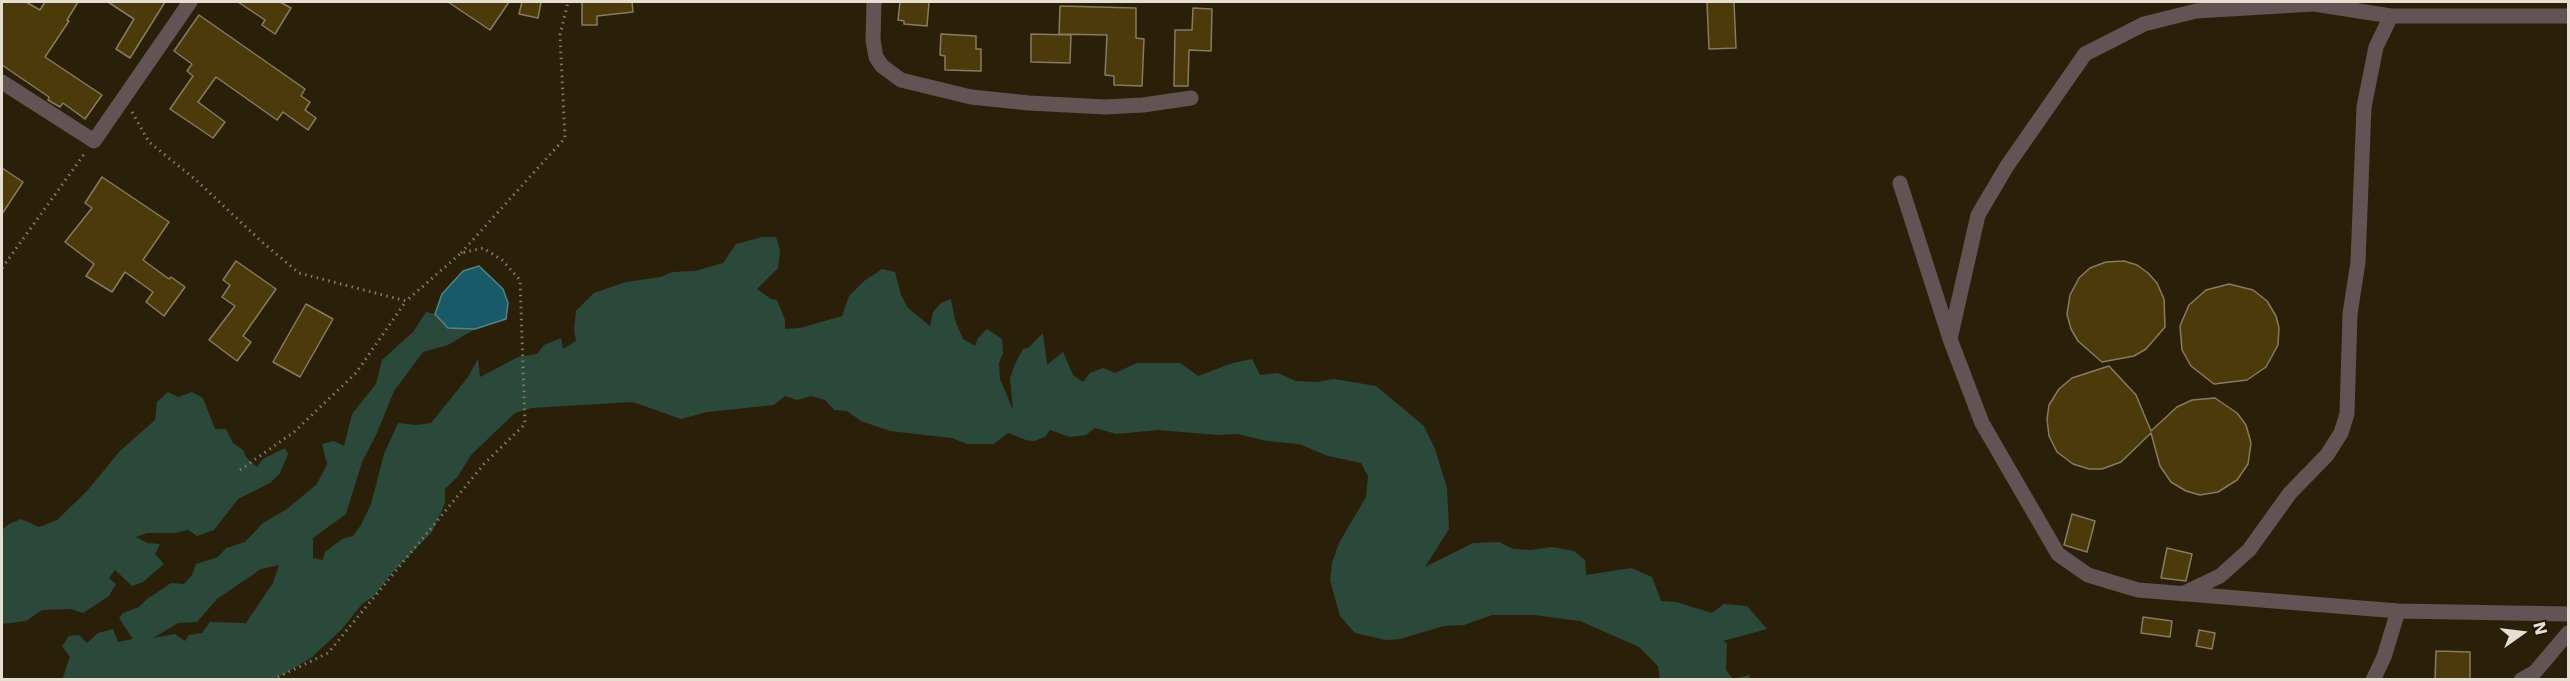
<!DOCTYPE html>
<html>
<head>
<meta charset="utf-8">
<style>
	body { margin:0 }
	#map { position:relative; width:2570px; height:681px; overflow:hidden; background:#2a2009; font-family:"DejaVu Sans",sans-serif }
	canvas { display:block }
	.frame { position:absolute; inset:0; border:3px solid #e6dfd1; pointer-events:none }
	.north { position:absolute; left:2492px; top:603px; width:60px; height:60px; -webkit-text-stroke:4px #201602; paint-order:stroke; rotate:76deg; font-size:16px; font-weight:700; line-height:24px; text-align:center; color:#e6dfd1 }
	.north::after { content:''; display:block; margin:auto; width:21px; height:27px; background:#e6dfd1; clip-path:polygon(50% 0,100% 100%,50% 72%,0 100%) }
</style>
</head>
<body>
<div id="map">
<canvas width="2570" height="681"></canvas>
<div class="frame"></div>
<div class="north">N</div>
</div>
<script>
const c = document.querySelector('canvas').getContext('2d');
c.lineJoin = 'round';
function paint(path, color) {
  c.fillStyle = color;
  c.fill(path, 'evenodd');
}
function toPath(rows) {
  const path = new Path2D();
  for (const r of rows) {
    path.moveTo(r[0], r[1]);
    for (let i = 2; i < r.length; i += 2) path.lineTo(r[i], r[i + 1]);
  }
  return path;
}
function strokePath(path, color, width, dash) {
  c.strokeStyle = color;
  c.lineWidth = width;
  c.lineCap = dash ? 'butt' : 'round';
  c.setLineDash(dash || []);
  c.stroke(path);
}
const green = toPath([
	[762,237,776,237,780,250,778,268,757,289,771,299,777,300,785,320,785,329,800,328,842,316,849,296,864,281,882,269,895,272,901,295,908,308,930,326,933,312,941,303,951,299,955,320,963,339,975,346,978,338,987,329,1002,339,1003,353,999,363,1000,379,1013,410,1010,378,1015,364,1023,349,1028,348,1043,333,1047,365,1063,352,1073,375,1083,382,1090,373,1103,368,1115,373,1137,363,1180,363,1198,376,1233,363,1252,359,1260,375,1278,373,1296,381,1317,382,1334,379,1376,386,1424,426,1435,449,1447,488,1449,529,1425,567,1473,543,1499,542,1513,549,1531,550,1552,547,1574,551,1585,560,1586,575,1631,568,1652,577,1661,601,1676,602,1712,613,1724,604,1747,606,1767,629,1723,641,1727,643,1726,670,1733,679,1750,675,1749,680,1660,679,1658,666,1639,647,1580,621,1534,615,1492,615,1464,625,1444,626,1400,639,1386,640,1355,633,1340,616,1330,580,1332,563,1339,543,1366,497,1368,476,1361,463,1328,456,1299,444,1267,441,1237,434,1218,435,1158,430,1116,434,1095,428,1086,435,1070,437,1050,430,1045,437,1034,441,1026,440,1008,433,994,444,967,444,952,438,890,431,861,421,847,411,834,410,825,400,811,396,797,400,785,396,774,405,707,412,681,419,633,402,531,408,515,413,471,455,458,476,445,489,445,503,432,532,391,574,375,595,362,604,341,630,312,657,288,672,272,680,62,680,70,657,62,646,69,636,79,635,87,643,98,633,113,629,118,642,133,639,119,618,123,613,139,607,147,599,171,583,184,584,192,575,196,564,218,557,226,548,245,542,263,523,287,509,317,484,327,464,322,444,334,441,344,446,352,414,376,384,382,360,413,332,426,312,435,314,448,328,475,329,448,345,423,352,394,391,377,433,362,462,346,514,313,538,313,558,323,560,325,552,342,539,353,536,361,525,371,504,384,454,398,423,416,425,431,423,468,377,478,359,480,377,518,357,537,354,544,345,561,338,563,349,576,341,574,330,576,311,594,293,626,282,661,277,672,272,695,271,723,263,736,244],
	[279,565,273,583,246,623,210,622,202,633,189,635,185,641,175,634,153,638,178,623,197,622,217,599,261,569],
	[168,392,178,397,192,392,203,398,215,429,226,429,233,443,243,450,246,457,257,467,263,459,285,448,288,454,280,473,270,483,238,499,214,530,197,536,188,530,175,533,147,533,136,537,147,543,160,544,155,554,164,564,143,582,132,586,115,570,109,578,116,584,109,596,83,613,71,609,42,610,26,621,2,624,2,530,9,524,21,519,39,527,57,520,87,491,120,451,155,420,157,402]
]);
const water = toPath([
	[479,266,503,289,508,303,506,319,475,329,448,328,435,314,442,294,463,271,479,266]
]);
const building = toPath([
	[2,2,26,2,40,10,45,2,78,2,67,20,69,21,45,57,102,95,85,119,63,103,60,107,48,100,49,97,2,65,2,2],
	[108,2,165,2,130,58,116,49,134,19,108,2],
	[238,2,280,2,291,8,275,34,262,25,265,20,238,2],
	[448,2,509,2,490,30,448,2],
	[522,2,541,2,538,18,519,14,522,2],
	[582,2,632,2,633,12,597,16,597,25,582,25,582,2],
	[900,2,929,2,927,26,904,24,904,21,898,20,900,2],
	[1707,2,1734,2,1736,48,1709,49,1707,2],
	[1060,6,1136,8,1136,38,1144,39,1142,86,1114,85,1114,76,1105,75,1107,35,1059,34,1060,6],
	[1193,8,1212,9,1211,51,1189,50,1188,86,1174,86,1175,30,1192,30,1193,8],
	[199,15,305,89,301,96,310,102,305,110,316,118,308,130,283,112,277,120,216,77,198,102,225,122,213,138,170,109,193,76,187,71,192,64,174,51,199,15],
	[941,34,976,36,976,49,981,49,981,71,945,70,945,56,940,55,941,34],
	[1031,34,1071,35,1070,63,1031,62,1031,34],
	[2,168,23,182,2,214,2,168],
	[102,177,169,222,143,260,169,279,171,277,185,287,164,316,146,302,153,292,125,272,112,292,86,276,94,264,65,242,92,208,85,203,102,177],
	[236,261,276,289,243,336,251,342,237,361,209,340,235,306,222,297,230,285,223,280,236,261],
	[2124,261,2137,265,2148,273,2157,283,2164,299,2165,327,2146,349,2134,356,2102,362,2078,341,2071,329,2067,314,2070,295,2079,278,2090,268,2106,262,2124,261],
	[2229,284,2253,290,2267,301,2276,316,2279,328,2278,345,2266,367,2247,380,2214,384,2191,366,2182,350,2180,326,2189,305,2206,290,2229,284],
	[306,304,333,319,300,377,273,362,306,304],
	[2109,366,2136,395,2151,431,2177,407,2192,400,2215,398,2237,413,2246,425,2251,443,2248,464,2237,480,2218,492,2200,495,2186,491,2171,482,2160,466,2151,433,2121,462,2102,469,2089,469,2073,464,2057,452,2049,436,2047,419,2049,405,2059,389,2072,378,2109,366],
	[2072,514,2095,521,2087,552,2064,545,2072,514],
	[2167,548,2192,554,2186,581,2161,578,2167,548],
	[2143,617,2172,621,2170,637,2141,633,2143,617],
	[2199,630,2215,633,2212,649,2196,646,2199,630],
	[2436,651,2470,652,2470,680,2435,680,2436,651]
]);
const path = toPath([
	[132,112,149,142,196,180,262,242,299,273,406,301,461,253,483,248,502,260,520,280,525,424,484,464,328,653,272,680],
	[461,253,565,138,560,35,568,2],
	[2,268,85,153],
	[240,470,294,432,356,373,406,301]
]);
const minor = toPath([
	[874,2,873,40,876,57,882,66,901,80,971,97,1029,103,1105,107,1143,105,1191,98],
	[2,82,94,141,190,2],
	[1900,183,1950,339,1982,423,2058,554,2088,575,2138,590,2398,611,2568,614],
	[1950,339,1978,215,2007,166,2085,54,2144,24,2196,11,2314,4,2391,16,2568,16],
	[2182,594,2220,576,2249,550,2290,493,2327,455,2341,433,2347,414,2350,314,2358,262,2364,107,2376,47,2391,16],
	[2373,680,2384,657,2398,611],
	[2521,680,2535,672,2568,633]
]);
paint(green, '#2b493a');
paint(water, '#195a68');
strokePath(water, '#568288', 1.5);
paint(building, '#4d3a0a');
strokePath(building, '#877b61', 1.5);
strokePath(path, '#837b68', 3, [1.5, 4.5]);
strokePath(minor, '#625454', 15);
</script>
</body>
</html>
